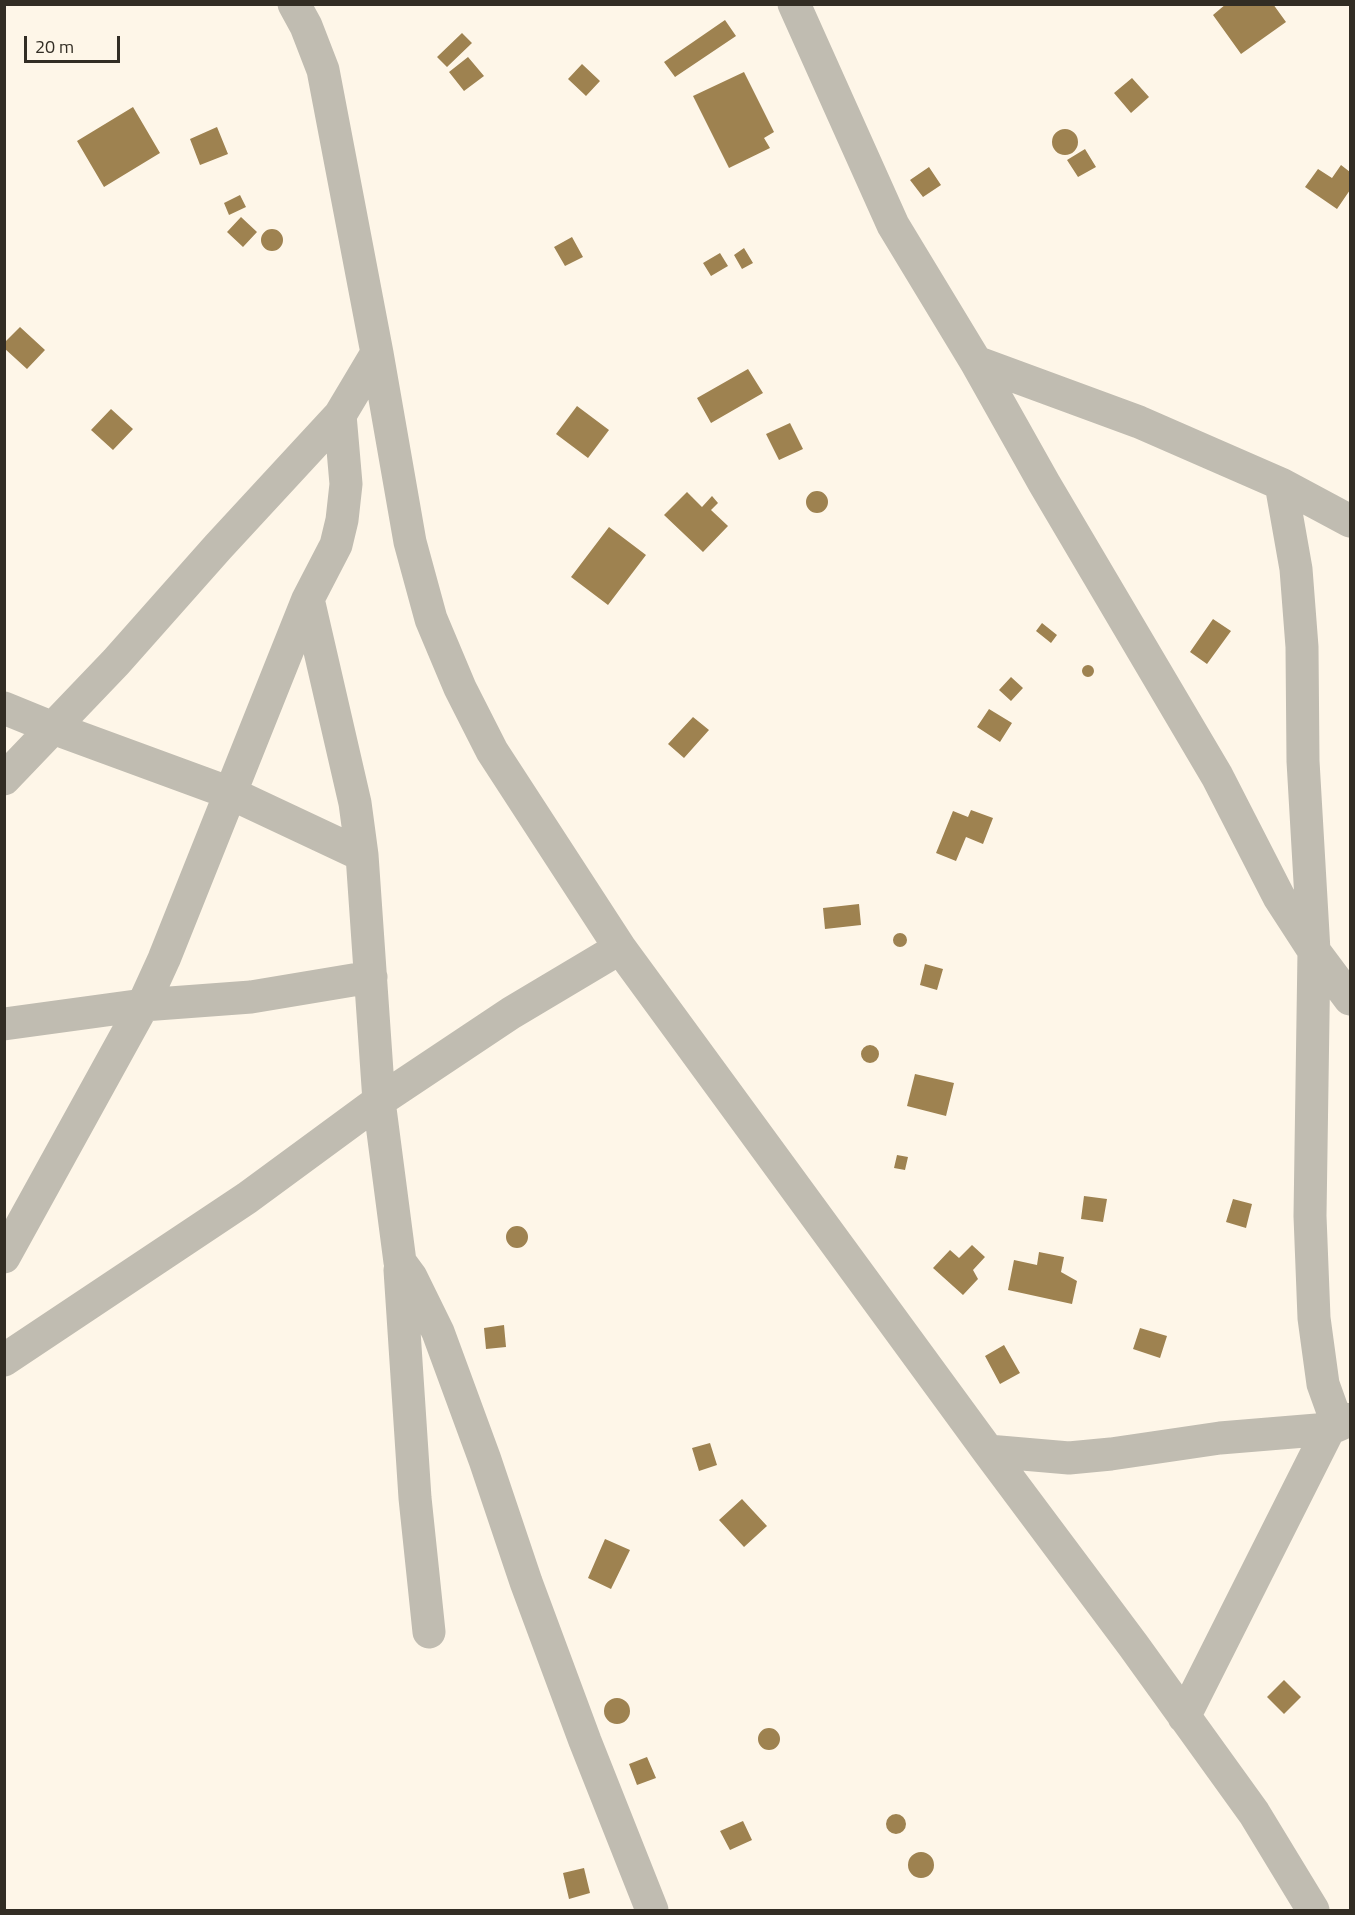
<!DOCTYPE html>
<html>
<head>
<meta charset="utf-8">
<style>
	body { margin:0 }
	#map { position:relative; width:1355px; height:1915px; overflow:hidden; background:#fef6e8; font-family:"Titillium Web",sans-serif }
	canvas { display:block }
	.frame { position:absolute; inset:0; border:6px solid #322d24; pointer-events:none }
	.scale { position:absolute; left:24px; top:36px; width:96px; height:27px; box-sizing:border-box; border:3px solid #322d24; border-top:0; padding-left:8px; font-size:18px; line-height:21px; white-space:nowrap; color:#322d24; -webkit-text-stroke:4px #fef6e8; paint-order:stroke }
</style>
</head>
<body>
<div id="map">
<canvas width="1355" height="1915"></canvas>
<div class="frame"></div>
<div class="scale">20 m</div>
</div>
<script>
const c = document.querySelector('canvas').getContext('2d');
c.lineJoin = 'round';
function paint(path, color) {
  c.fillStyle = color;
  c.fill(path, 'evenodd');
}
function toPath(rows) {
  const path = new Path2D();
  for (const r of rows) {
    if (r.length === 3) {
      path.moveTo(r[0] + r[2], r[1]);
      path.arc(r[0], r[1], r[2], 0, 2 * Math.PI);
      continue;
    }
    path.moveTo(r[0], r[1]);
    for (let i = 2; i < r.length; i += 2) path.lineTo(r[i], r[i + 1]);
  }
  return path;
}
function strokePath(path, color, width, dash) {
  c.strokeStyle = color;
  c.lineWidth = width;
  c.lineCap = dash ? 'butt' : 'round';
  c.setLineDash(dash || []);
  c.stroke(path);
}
const building = toPath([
	[1226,4,1273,4,1286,22,1241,54,1213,15],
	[725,20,736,36,675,77,664,62],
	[462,33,472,43,447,67,437,57],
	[468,57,484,76,464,91,449,72],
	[582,64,600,81,586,96,568,79],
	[744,72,774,132,764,138,770,148,729,168,693,96],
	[1132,78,1149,97,1131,113,1114,93],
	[133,107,160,153,104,187,77,141],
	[217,127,228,154,200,165,190,139],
	[1065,142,13],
	[1085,149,1096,167,1078,177,1067,160],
	[1341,165,1350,172,1350,190,1337,209,1305,187,1318,169,1332,178],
	[929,167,941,185,923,197,910,180],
	[240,195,246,207,229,215,224,203],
	[241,217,257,232,243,247,227,232],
	[272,240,11],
	[572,237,583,257,565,266,554,247],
	[744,248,753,263,742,269,734,255],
	[720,253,728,266,711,276,703,263],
	[20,327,45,350,27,369,4,348,4,343],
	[748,369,763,393,711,423,697,398],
	[577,406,609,430,588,458,556,434],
	[111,409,133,429,113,450,91,430],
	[790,423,803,449,779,460,766,434],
	[817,502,11],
	[687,492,702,507,712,496,718,503,711,510,728,526,703,552,664,515],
	[609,527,646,555,608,605,571,577],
	[1213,619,1231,631,1207,664,1190,652],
	[1042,623,1057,635,1051,643,1036,631],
	[1088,671,6],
	[1011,677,1023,688,1011,701,999,690],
	[989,709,1012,723,1000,742,977,727],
	[693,717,709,730,684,758,668,744],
	[971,810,993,818,983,844,966,837,956,861,936,853,953,811,968,817],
	[859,904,861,925,825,929,823,908],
	[900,940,7],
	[925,964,943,969,937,990,920,985],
	[870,1054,9],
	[915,1074,954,1083,946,1116,907,1106],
	[897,1155,908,1157,905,1170,894,1168],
	[1084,1196,1107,1199,1103,1222,1081,1219],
	[1233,1199,1252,1204,1246,1228,1226,1222],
	[517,1237,11],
	[972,1245,985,1257,973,1270,978,1279,963,1295,933,1268,950,1250,959,1258],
	[1039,1252,1064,1257,1061,1272,1077,1281,1072,1304,1008,1290,1014,1260,1037,1265],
	[504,1325,506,1347,486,1349,484,1328],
	[1140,1328,1167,1336,1160,1358,1133,1349],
	[1004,1345,1020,1373,1000,1384,985,1356],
	[710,1443,717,1465,699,1471,692,1448],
	[742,1499,767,1526,744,1547,719,1520],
	[605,1539,630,1550,611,1589,588,1578],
	[1284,1680,1301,1697,1284,1714,1267,1697],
	[617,1711,13],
	[769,1739,11],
	[647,1757,656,1778,637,1785,629,1764],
	[896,1824,10],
	[743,1821,752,1840,730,1850,720,1831],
	[921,1865,13],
	[584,1868,590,1893,569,1899,563,1873]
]);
const minor = toPath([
	[294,4,306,26,323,70,377,353,410,542,431,619,460,688,492,751,620,948,988,1451,1133,1645,1254,1813,1313,1910],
	[794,4,893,225,976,362,1044,483,1217,776,1279,897,1314,951,1350,999],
	[976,362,1139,422,1281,484,1350,521],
	[1281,484,1296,569,1302,647,1303,761,1314,951,1310,1216,1314,1318,1323,1384,1337,1423],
	[4,708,53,728,230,793,362,855],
	[4,779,116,662,218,547,340,415,377,353],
	[620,948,511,1013,379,1101,400,1262,411,1277,438,1332,485,1460,526,1582,585,1741,652,1910],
	[4,1024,143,1005,251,997,371,977],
	[4,1257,143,1005,164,959,308,599,336,545,342,520,346,484,340,415],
	[400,1270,415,1498,429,1632],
	[4,1360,247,1198,379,1101,362,855,355,803,308,599],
	[988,1451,1069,1458,1111,1454,1220,1438,1329,1429,1350,1420],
	[1184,1717,1329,1429,1344,1419]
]);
paint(building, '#9e8250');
strokePath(minor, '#c0bcb1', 33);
</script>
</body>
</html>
